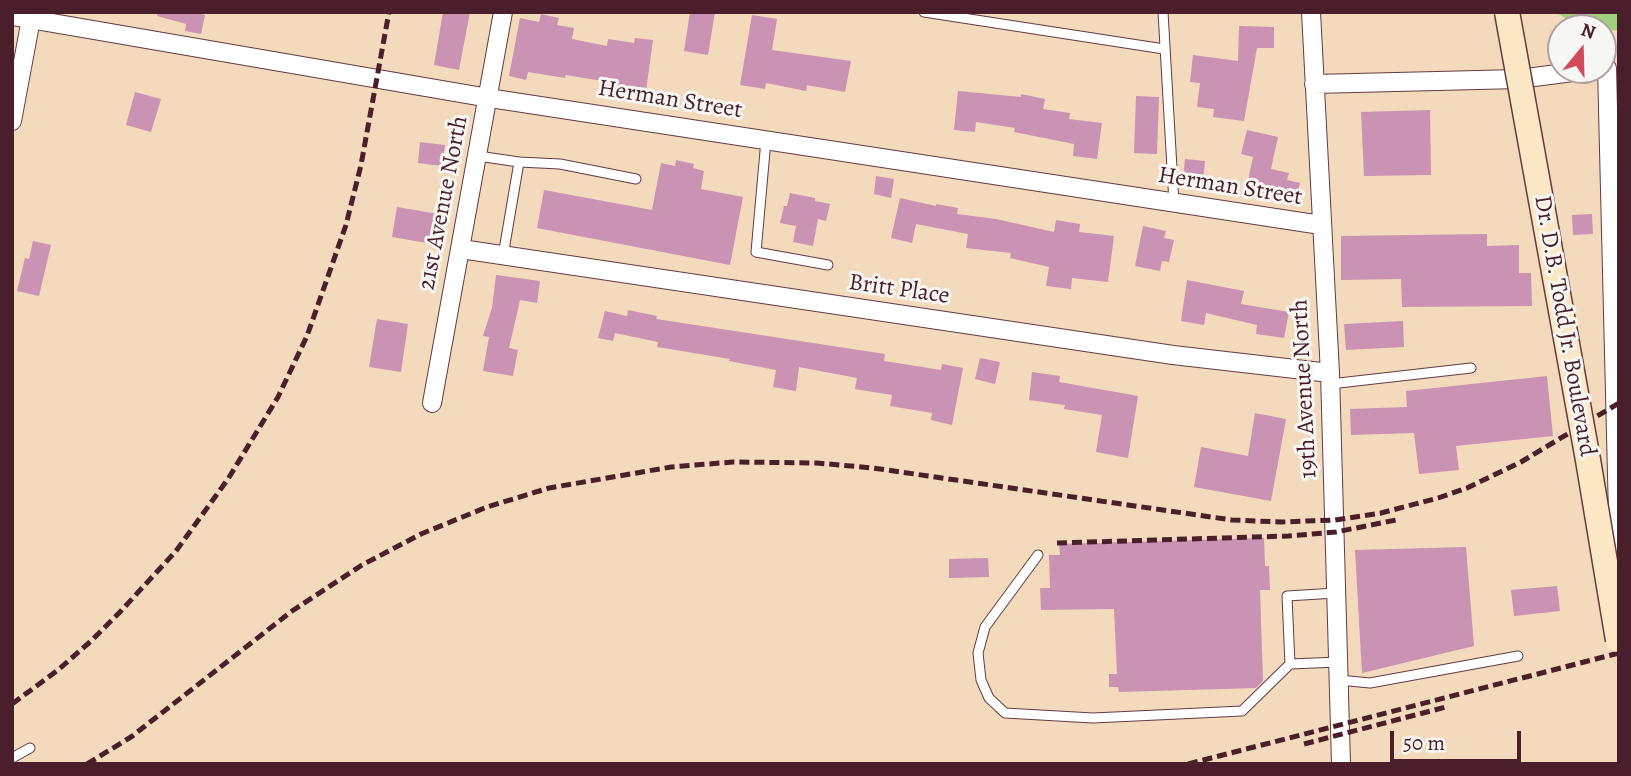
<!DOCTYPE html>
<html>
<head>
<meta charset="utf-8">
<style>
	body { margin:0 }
	#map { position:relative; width:1631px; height:776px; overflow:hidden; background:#f3dabc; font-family:Alegreya,serif }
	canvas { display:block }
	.frame { position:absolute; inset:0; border:14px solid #4a1f2b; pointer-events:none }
	.north { position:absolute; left:1547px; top:14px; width:70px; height:70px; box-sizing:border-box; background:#f6f6f2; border:2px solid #b1a0a2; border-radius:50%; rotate:19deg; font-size:19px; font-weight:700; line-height:28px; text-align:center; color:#4a1f2b }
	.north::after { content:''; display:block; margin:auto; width:24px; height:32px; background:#d1495b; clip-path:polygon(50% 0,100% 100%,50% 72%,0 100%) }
	.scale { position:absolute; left:1390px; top:731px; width:131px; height:32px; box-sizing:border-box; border:4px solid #4a1f2b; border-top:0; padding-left:9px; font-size:21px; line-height:24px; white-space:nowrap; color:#4a1f2b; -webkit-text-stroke:5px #f6f6f2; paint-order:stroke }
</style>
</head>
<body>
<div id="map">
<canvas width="1631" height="776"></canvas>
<div class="frame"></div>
<div class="north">N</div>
<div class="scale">50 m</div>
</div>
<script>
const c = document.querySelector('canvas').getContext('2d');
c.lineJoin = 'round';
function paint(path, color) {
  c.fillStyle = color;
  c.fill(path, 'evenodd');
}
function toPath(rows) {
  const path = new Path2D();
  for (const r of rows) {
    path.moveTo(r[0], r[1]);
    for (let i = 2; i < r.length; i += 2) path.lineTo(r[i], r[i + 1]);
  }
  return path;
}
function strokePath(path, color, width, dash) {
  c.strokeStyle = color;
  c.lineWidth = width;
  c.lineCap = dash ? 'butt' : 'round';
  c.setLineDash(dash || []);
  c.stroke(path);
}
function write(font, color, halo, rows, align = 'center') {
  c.font = font + ' Alegreya,serif';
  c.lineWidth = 6;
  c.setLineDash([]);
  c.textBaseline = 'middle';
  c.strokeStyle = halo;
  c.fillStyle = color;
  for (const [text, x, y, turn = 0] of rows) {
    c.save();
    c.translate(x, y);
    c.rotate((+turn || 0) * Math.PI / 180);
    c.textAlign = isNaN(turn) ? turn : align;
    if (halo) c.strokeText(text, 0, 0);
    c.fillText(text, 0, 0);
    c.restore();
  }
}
const green = toPath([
	[1555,12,1619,13,1619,30,1606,31,1603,31,1603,28,1581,27]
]);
const building = toPath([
	[158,12,191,12,205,15,201,34,185,31,186,24,157,16],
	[443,12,470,12,459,70,434,65],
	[690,12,715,12,708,55,684,51],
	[541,14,559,18,557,25,574,28,572,39,607,46,608,39,634,43,635,38,653,40,646,91,601,85,602,81,566,75,565,78,528,72,526,80,509,76,520,18,539,22],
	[752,15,777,19,772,50,851,61,845,92,807,85,806,91,766,83,765,89,740,85],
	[1239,26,1274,27,1274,48,1257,48,1244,121,1213,117,1214,109,1197,107,1200,83,1190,82,1193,55,1238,61],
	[958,91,1021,97,1021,94,1045,99,1043,109,1070,113,1069,119,1102,123,1097,159,1073,156,1074,144,1014,132,1015,128,976,122,975,132,954,130],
	[135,92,161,99,151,132,126,125],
	[1136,96,1159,97,1157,154,1134,153],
	[1430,110,1431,175,1364,176,1361,112],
	[1247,130,1278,137,1271,169,1289,173,1287,180,1300,183,1296,201,1246,190,1253,157,1241,154],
	[420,142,445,145,442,166,418,163],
	[1185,159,1205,161,1203,180,1183,178],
	[676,160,694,164,693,168,704,171,701,189,743,197,730,265,537,228,544,190,652,210,661,163,675,166],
	[876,176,894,179,891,198,874,194],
	[790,193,815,198,815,201,830,204,826,221,818,219,813,246,793,242,796,226,780,223,784,206,787,206],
	[900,198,936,206,936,204,958,208,957,214,996,219,1054,232,1056,220,1080,224,1079,232,1114,236,1108,282,1072,278,1071,289,1046,286,1049,267,1010,258,1011,253,966,248,968,234,916,224,912,243,891,238],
	[397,207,438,214,433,244,392,237],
	[1592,214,1593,234,1573,235,1572,215],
	[1143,226,1166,231,1164,238,1174,240,1169,262,1162,261,1160,271,1135,266],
	[1487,234,1487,246,1519,245,1519,273,1531,273,1532,306,1402,307,1401,279,1341,280,1341,236],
	[33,241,51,245,39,296,17,291,25,258,29,259],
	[496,275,540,281,537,303,520,300,509,348,518,350,513,376,483,371,489,337,483,336,492,308],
	[1187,280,1244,291,1241,304,1289,312,1284,338,1256,334,1257,325,1206,313,1204,325,1181,321],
	[628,310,657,316,656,319,885,354,884,361,941,370,942,364,963,368,952,425,931,420,932,413,890,406,892,395,855,389,857,378,799,367,796,391,773,387,776,370,729,361,730,359,657,347,658,342,615,333,613,341,598,338,605,311,627,316],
	[377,319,408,324,401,372,369,367],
	[1403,321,1404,347,1346,350,1344,324],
	[980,358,1000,362,995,384,975,379],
	[1032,372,1060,376,1059,382,1138,396,1128,458,1096,452,1102,415,1064,409,1065,405,1029,400],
	[1547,376,1553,436,1456,446,1459,470,1419,474,1414,433,1351,435,1350,409,1407,407,1406,391],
	[1255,413,1286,419,1271,501,1194,487,1201,447,1248,456],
	[1264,538,1265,566,1269,566,1270,590,1260,590,1263,681,1256,688,1119,692,1118,687,1109,687,1109,674,1117,674,1114,609,1041,610,1040,588,1050,588,1049,555,1060,555,1059,544],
	[1466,547,1474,646,1362,673,1355,550],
	[988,558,989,577,949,578,949,559],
	[1557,586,1560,611,1514,616,1511,590]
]);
const lane = toPath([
	[924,12,1164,49],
	[1163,12,1174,203],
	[766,140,756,252,828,265],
	[478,156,519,162,503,256],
	[519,162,560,164,636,179],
	[1330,384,1471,368],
	[1038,555,985,627,978,653,981,680,989,698,1005,713,1093,718,1242,711,1290,664],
	[1336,593,1287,596,1290,664,1339,662],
	[1339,680,1370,683,1518,656],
	[12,758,30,748]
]);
const street = toPath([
	[1311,12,1330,373,1341,764],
	[12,16,489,98,1321,225],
	[1607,68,1619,556],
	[1314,84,1519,79,1588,70],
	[12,121,31,19],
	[461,249,1173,355,1330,373],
	[432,403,503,12]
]);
const rail = toPath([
	[1057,543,1288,536,1336,532,1396,520],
	[12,704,58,670,91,641,120,612,176,551,228,479,278,397,307,336,346,225,361,165,389,12],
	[1304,744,1446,707],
	[87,764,131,737,292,611,362,565,421,534,487,507,549,488,671,467,733,462,817,463,873,468,1232,520,1282,522,1335,520,1381,513,1438,498,1467,488,1521,462,1619,403],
	[1188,764,1619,653]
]);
const secondaryBridge = toPath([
	[1507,12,1588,460,1618,640]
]);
const streetNames = [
	["Herman Street",670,100,9],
	["Herman Street",1230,187,9],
	["21st Avenue North",444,203,-79],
	["Britt Place",899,290,8],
	["Dr. D.B. Todd Jr. Boulevard",1564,326,80],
	["19th Avenue North",1305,389,-93]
];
paint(green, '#a2cf7c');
paint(building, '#ca92b3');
strokePath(lane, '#633b41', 11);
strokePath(street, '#633b41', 20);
strokePath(lane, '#fff', 9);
strokePath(street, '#fff', 18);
strokePath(rail, '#4a1f2b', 5, [10, 5]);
strokePath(secondaryBridge, '#633b41', 27, []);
strokePath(secondaryBridge, '#fbe7c3', 24);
write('24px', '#4a1f2b', '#f6f6f2', streetNames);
</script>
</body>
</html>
